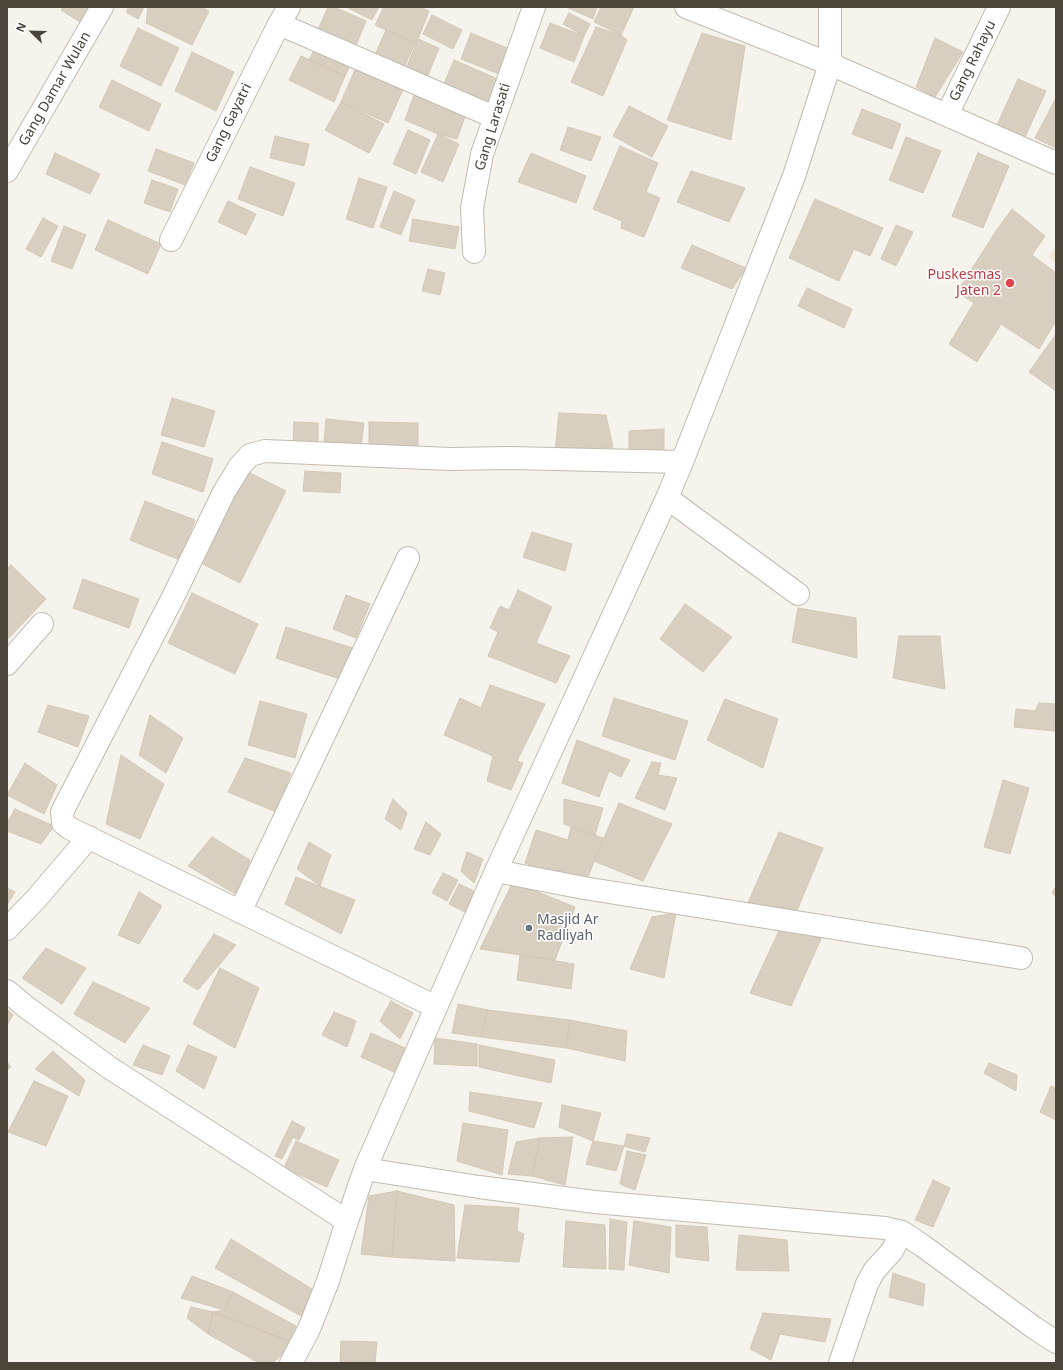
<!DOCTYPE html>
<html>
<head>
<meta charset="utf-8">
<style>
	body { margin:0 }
	#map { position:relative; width:1063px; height:1370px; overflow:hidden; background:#f6f3ec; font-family:"Noto Sans",sans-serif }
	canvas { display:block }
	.frame { position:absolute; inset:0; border:8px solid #4b4439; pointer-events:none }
	.north { position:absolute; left:12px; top:12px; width:40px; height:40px; -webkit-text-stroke:3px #fff; paint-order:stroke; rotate:293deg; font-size:11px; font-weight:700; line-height:16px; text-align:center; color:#4b4439 }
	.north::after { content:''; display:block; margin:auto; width:14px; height:18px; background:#4b4439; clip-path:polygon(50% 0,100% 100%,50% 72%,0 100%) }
</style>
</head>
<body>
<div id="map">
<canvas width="1063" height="1370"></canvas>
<div class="frame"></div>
<div class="north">N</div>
</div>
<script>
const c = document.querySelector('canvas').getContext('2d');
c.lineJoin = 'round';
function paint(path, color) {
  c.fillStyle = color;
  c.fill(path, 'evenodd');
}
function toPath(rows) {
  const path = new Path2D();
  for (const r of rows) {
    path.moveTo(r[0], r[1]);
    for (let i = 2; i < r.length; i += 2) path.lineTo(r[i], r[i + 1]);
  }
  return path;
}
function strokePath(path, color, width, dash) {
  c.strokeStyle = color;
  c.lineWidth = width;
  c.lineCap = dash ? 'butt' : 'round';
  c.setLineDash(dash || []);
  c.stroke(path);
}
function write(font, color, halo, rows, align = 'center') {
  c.font = font + ' "Noto Sans",sans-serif';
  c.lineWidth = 3;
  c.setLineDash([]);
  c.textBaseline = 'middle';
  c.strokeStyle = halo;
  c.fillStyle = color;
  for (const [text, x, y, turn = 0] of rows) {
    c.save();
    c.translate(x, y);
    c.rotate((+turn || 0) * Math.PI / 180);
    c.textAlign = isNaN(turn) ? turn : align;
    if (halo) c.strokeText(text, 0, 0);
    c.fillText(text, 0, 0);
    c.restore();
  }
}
const education = toPath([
	[1056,246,1056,263,1048,257]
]);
const building = toPath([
	[63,7,93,7,83,24,61,10,63,7],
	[129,7,144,7,138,19,126,12,129,7],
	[148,7,201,7,209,11,192,45,146,23,148,7],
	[328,7,334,7,366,21,355,48,317,32,328,7],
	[348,7,379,7,372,20,348,8,348,7],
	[384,7,420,7,429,11,418,39,415,43,375,25,384,7],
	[566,7,597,7,593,19,566,7],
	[601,7,634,7,621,35,594,22,601,7],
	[569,13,590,24,584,36,563,24,569,13],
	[432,15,462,30,453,49,423,34,432,15],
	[550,23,584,36,574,62,540,48,550,23],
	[596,27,621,35,627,40,603,96,571,82,596,27],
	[138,28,179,48,161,86,120,66,138,28],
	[386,30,415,43,403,70,374,57,386,30],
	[471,33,514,51,504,76,461,59,471,33],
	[702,33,745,46,731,140,667,120,702,33],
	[935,38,963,52,935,97,916,87,935,38],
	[418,39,439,48,426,80,405,71,418,39],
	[317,44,352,61,345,76,309,60,317,44],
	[192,52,234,72,216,111,175,91,192,52],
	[301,56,345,76,334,102,289,80,301,56],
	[454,60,500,80,487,109,442,89,454,60],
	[358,63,405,85,388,123,341,102,358,63],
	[1018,79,1046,91,1025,137,997,125,1018,79],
	[112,80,161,104,149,131,99,107,112,80],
	[414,95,466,114,457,139,438,134,405,120,414,95],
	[1056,98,1056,148,1035,138,1056,98],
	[341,102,384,124,369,153,325,130,341,102],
	[629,106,668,126,652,157,613,136,629,106],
	[862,109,901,124,892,149,852,134,862,109],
	[568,127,601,137,591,161,560,150,568,127],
	[408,130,430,140,416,174,393,164,408,130],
	[438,134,459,144,443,182,421,172,438,134],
	[275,136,309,144,304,166,270,158,275,136],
	[906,137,941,151,923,193,889,180,906,137],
	[620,146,658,163,646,192,660,198,644,237,621,228,622,221,593,209,620,146],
	[156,149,194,163,185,185,148,171,156,149],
	[55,153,100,174,90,194,46,174,55,153],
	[531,153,586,176,576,203,518,182,531,153],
	[978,153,1009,166,983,228,952,216,978,153],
	[250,167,295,183,283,216,238,199,250,167],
	[691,171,745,188,729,222,677,202,691,171],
	[359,178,387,187,373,228,346,219,359,178],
	[152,180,178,189,170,212,144,203,152,180],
	[394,191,415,200,401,235,380,227,394,191],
	[815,199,883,228,870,256,854,249,839,281,789,258,815,199],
	[228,201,256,214,246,235,218,222,228,201],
	[1012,209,1045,236,1032,255,1056,273,1056,321,1039,349,1001,324,977,362,949,344,974,303,957,292,996,231,1012,209],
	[43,218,58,226,41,257,26,249,43,218],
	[413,219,459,227,455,249,409,241,413,219],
	[108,220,161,244,148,274,95,250,108,220],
	[896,225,913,232,896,266,881,259,896,225],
	[64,226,86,235,72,269,51,261,64,226],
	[692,245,746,268,732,289,681,268,692,245],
	[428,269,445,273,440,295,422,291,428,269],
	[807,288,852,309,844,328,798,306,807,288],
	[1056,334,1056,391,1029,372,1056,334],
	[172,398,215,411,204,447,161,435,172,398],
	[559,413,606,415,613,447,555,452,559,413],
	[326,419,364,423,361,447,324,443,326,419],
	[294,422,318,423,318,447,293,446,294,422],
	[369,422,418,423,418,448,369,447,369,422],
	[664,429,664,451,629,451,629,431,664,429],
	[162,442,213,459,203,492,152,474,162,442],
	[242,469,286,491,240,583,195,560,242,469],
	[305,471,341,473,340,493,303,491,305,471],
	[145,501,195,520,180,560,130,540,145,501],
	[532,532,572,544,565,571,523,557,532,532],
	[11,565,46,599,7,640,7,569,11,565],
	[83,579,139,599,129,628,73,608,83,579],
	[518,590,552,607,536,643,570,656,556,683,488,656,498,632,490,628,500,606,509,610,518,590],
	[192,593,258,624,235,674,168,643,192,593],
	[346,595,370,604,356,638,333,629,346,595],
	[685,604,732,637,703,672,660,639,685,604],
	[798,608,856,618,857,658,792,642,798,608],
	[286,627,356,649,346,681,276,658,286,627],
	[899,636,940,636,945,689,893,678,899,636],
	[490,685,545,704,517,761,523,763,511,790,487,781,493,756,444,735,460,698,481,708,490,685],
	[614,698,688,721,675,760,602,736,614,698],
	[725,699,778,719,763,768,707,740,725,699],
	[260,701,307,714,295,758,248,745,260,701],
	[1039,703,1056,704,1055,731,1014,727,1016,709,1035,711,1039,703],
	[48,705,89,716,78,747,38,732,48,705],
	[150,715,183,738,166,773,139,755,150,715],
	[577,740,630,760,621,777,609,771,599,797,562,783,577,740],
	[121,755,164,784,140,839,106,824,121,755],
	[245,758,291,773,276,812,228,792,245,758],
	[652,762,661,763,658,775,677,778,665,810,635,798,652,762],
	[25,763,57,785,44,814,7,795,25,763],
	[1003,780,1029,788,1010,854,984,847,1003,780],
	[393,799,407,813,401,830,385,819,393,799],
	[564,799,603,808,595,835,564,824,564,799],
	[619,803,672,824,643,881,594,861,619,803],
	[15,809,54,826,41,844,7,831,7,823,15,809],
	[426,822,441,834,430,855,414,849,426,822],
	[571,827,603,838,585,885,525,863,536,830,568,840,571,827],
	[779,832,823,848,796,913,747,905,779,832],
	[212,837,250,860,237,895,188,866,212,837],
	[309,842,331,855,320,886,297,869,309,842],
	[467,852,483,859,474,883,461,871,467,852],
	[443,873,458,880,447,901,432,893,443,873],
	[296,877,355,900,341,934,285,904,296,877],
	[513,882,575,907,555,960,480,949,513,882],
	[459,884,474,891,465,912,449,904,459,884],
	[1056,886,1056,896,1052,893,1056,886],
	[7,888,15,892,7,905,7,888],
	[139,892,162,906,139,944,118,935,139,892],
	[676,913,664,978,630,969,652,917,676,913],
	[783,922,824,932,791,1006,750,993,783,922],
	[214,934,236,945,198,990,183,981,214,934],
	[46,948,86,968,62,1004,22,978,46,948],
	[520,955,574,964,571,989,517,980,520,955],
	[220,968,259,988,235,1048,193,1024,220,968],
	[93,982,150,1008,125,1043,74,1014,93,982],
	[391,1001,413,1013,400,1039,380,1021,391,1001],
	[458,1004,488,1010,481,1037,452,1033,458,1004],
	[7,1009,13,1015,7,1025,7,1009],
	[488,1010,570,1020,566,1048,481,1037,488,1010],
	[334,1012,356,1021,347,1047,322,1035,334,1012],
	[570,1020,627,1031,625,1061,566,1048,570,1020],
	[371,1033,405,1048,394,1072,361,1057,371,1033],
	[435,1038,477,1044,477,1066,434,1064,435,1038],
	[143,1045,170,1056,162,1075,133,1065,143,1045],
	[188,1045,217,1057,204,1089,176,1071,188,1045],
	[479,1045,555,1060,551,1083,479,1067,479,1045],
	[53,1051,85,1080,79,1096,35,1069,53,1051],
	[7,1062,11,1067,7,1070,7,1062],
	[989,1063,1017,1075,1016,1091,984,1073,989,1063],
	[34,1081,68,1096,46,1146,8,1132,34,1081],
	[1051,1086,1056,1088,1056,1120,1040,1112,1051,1086],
	[470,1092,542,1103,534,1128,469,1111,470,1092],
	[562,1105,601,1113,593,1141,559,1127,562,1105],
	[292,1121,305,1128,299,1140,293,1137,282,1159,275,1156,292,1121],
	[463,1123,508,1130,502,1175,457,1161,463,1123],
	[627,1134,650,1138,645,1152,624,1146,627,1134],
	[573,1137,565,1185,532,1176,540,1138,573,1137],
	[540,1138,532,1176,508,1174,516,1142,540,1138],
	[296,1141,339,1160,327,1187,284,1168,296,1141],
	[593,1141,624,1146,616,1171,586,1164,593,1141],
	[627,1151,646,1155,635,1190,620,1184,627,1151],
	[933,1180,950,1188,933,1227,915,1220,933,1180],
	[397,1191,454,1205,455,1261,392,1257,397,1191],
	[397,1191,392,1257,361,1254,369,1196,397,1191],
	[465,1205,519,1208,517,1231,524,1234,519,1262,457,1258,465,1205],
	[610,1219,627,1222,624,1270,609,1269,610,1219],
	[566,1221,605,1225,606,1269,563,1267,566,1221],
	[634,1221,671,1227,669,1273,629,1265,634,1221],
	[676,1225,707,1227,709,1261,676,1257,676,1225],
	[739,1235,787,1240,789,1271,736,1270,739,1235],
	[231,1239,312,1289,301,1316,215,1268,231,1239],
	[893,1273,925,1284,923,1306,889,1297,893,1273],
	[192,1276,233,1292,225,1310,181,1298,192,1276],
	[233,1292,296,1326,294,1343,213,1312,225,1310,233,1292],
	[191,1307,213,1312,208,1334,187,1318,191,1307],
	[213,1312,294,1343,273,1363,259,1363,208,1334,213,1312],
	[763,1313,831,1319,825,1342,780,1334,771,1360,750,1349,763,1313],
	[341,1341,377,1342,375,1363,340,1363,341,1341]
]);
const street = toPath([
	[686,7,830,64,1056,163],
	[279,24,494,117],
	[947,115,999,7],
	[7,171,102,7],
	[171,240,279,24,289,7],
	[474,252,472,208,482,154,534,7],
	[667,498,798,594],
	[7,664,42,624],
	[496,871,584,888,1021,958],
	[240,912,408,558],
	[7,929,36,899,89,837],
	[7,991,26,1007,110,1068,347,1221],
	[436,1007,69,828,63,823,62,812,173,597,224,492,240,466,250,455,265,451,450,459,510,458,682,462],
	[365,1169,479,1187,595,1202,885,1228,902,1232,923,1246,1033,1327,1056,1342],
	[291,1363,309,1329,328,1281,347,1221,365,1169,496,871,667,498,682,462,794,176,830,64,830,7],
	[840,1363,867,1284,874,1271,892,1251,902,1232]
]);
const markers = [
	[1010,283,5,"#e0444e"],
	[529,928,4,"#6b7280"]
];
const streetNames = [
	["Gang Rahayu",973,61,-64],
	["Gang Damar Wulan",55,89,-60],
	["Gang Gayatri",229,123,-64],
	["Gang Larasati",493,127,-73]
];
const healthNames = [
	["Puskesmas",1001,275],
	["Jaten 2",1001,291]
];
const worshipNames = [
	["Masjid Ar",537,920],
	["Radliyah",537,936]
];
paint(education, '#efe8d6');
paint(building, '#d8cfc1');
strokePath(building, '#d3c7b4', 1);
strokePath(street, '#c2bbae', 24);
strokePath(street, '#fff', 22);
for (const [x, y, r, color] of markers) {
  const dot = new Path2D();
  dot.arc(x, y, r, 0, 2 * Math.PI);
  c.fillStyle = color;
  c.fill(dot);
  strokePath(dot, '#fff', 1.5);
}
write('14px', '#4b4439', '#fff', streetNames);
write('14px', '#be3a42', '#fff', healthNames, 'right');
write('14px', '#5b616d', '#fff', worshipNames, 'left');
</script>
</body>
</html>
